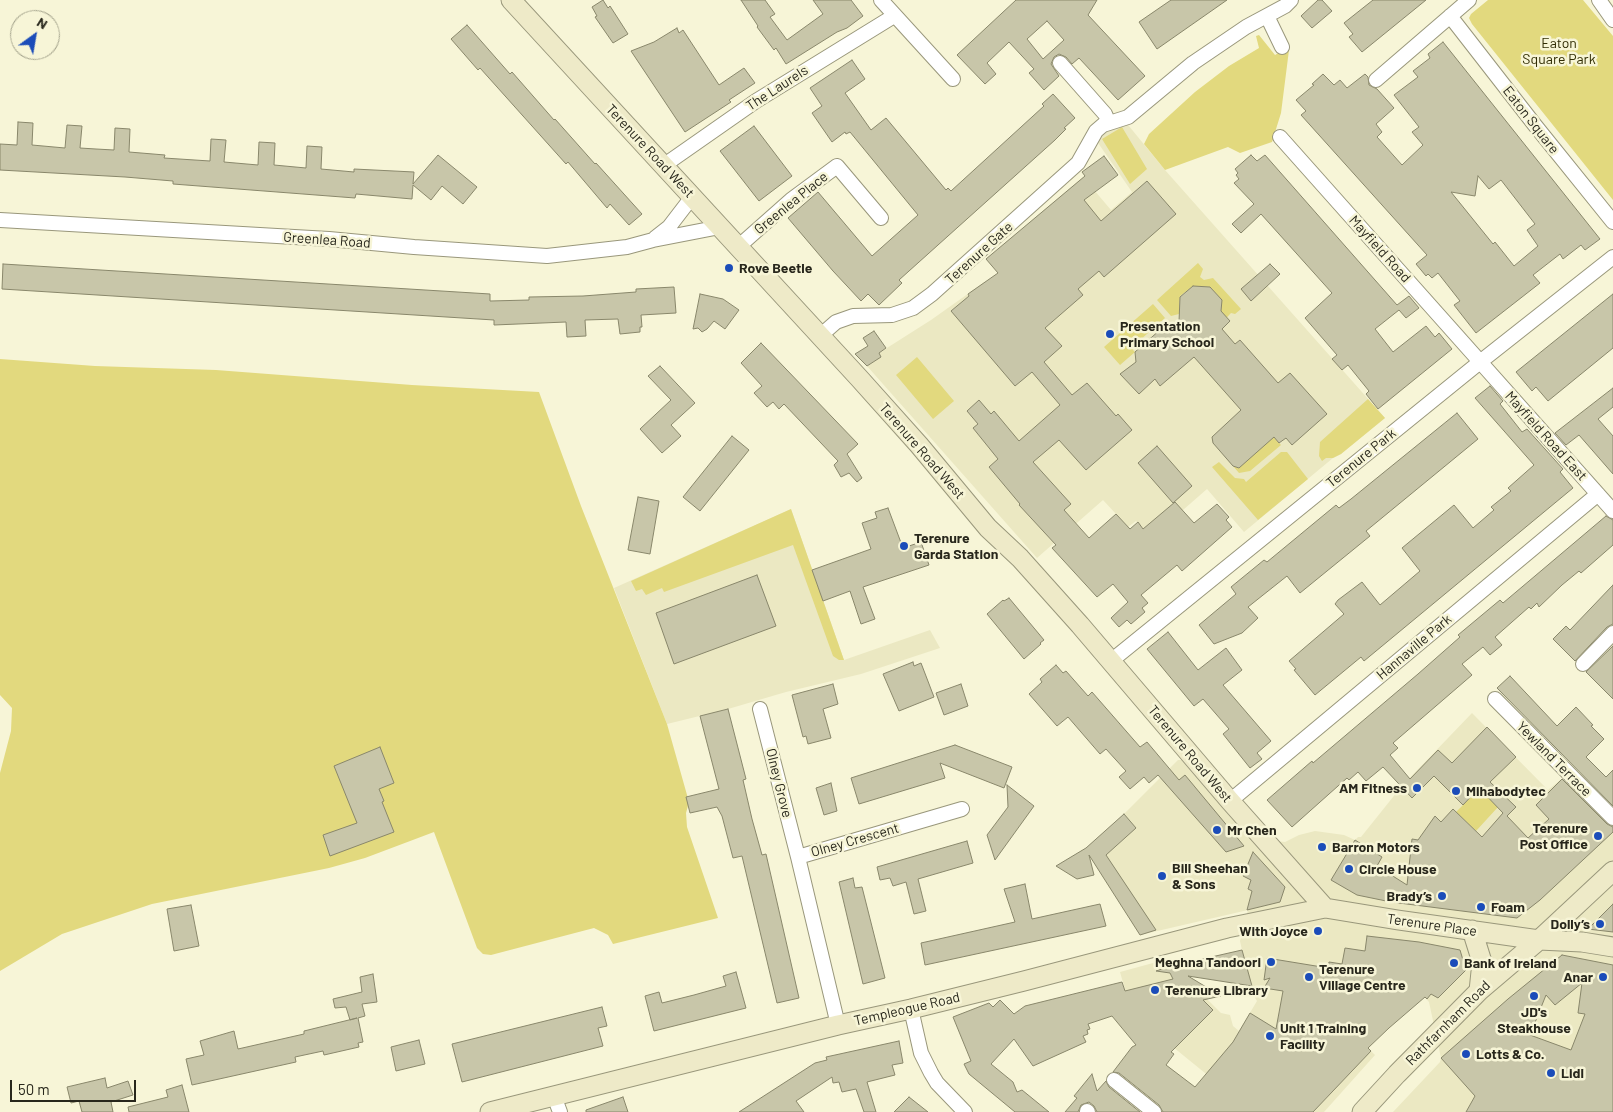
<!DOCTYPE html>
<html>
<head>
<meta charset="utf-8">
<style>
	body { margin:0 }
	#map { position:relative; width:1613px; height:1112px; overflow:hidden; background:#f7f5d7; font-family:Barlow,sans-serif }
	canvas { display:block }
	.north { position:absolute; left:10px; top:10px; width:50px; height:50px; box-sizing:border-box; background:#f7f5d7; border:1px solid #a4a38c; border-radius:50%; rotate:32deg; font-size:14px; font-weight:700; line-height:20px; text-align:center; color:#28271c }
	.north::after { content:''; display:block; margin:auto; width:18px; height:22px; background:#1b4cb9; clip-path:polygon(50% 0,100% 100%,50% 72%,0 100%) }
	.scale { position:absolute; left:10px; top:1080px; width:126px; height:22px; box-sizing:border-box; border:2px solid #28271c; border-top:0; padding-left:6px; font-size:15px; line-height:18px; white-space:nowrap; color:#28271c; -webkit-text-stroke:4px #f7f5d7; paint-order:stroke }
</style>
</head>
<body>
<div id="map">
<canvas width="1613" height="1112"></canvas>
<div class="north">N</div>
<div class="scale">50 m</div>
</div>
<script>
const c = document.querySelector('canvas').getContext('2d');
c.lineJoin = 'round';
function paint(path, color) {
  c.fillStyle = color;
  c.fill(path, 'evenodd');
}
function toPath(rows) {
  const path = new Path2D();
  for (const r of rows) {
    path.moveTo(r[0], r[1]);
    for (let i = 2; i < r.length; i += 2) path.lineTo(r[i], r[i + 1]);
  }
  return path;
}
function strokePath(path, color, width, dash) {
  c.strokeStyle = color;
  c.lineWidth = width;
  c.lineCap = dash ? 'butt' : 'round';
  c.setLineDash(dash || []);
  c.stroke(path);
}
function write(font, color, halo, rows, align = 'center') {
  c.font = font + ' Barlow,sans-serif';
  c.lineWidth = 5;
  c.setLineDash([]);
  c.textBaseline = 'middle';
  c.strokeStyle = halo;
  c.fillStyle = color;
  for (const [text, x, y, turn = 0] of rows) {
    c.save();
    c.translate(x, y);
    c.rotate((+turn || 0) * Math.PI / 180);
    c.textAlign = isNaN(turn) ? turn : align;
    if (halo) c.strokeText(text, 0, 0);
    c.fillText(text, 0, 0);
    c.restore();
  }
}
const built = toPath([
	[1124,120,1165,170,1385,418,1341,454,1333,458,1244,532,1207,489,1151,538,1136,521,1128,527,1103,500,1037,558,867,366,881,357,879,353,931,320,986,281,991,282,999,274,986,259,1083,177,1111,210,1132,192,1096,140],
	[791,509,844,660,930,630,940,648,861,674,786,692,728,709,667,724,614,588],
	[1472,713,1548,790,1560,780,1564,781,1568,780,1613,824,1613,1112,1393,1112,1440,1062,1441,1058,1429,1002,1406,976,1342,1023,1375,1055,1324,1112,1243,1112,1221,1086,1173,1047,1126,993,1120,972,1164,960,1176,985,1207,999,1221,1013,1230,1015,1233,1026,1239,1031,1257,1001,1251,991,1240,941,1248,910,1140,935,1086,848,1124,814,1178,760,1182,760,1249,838,1285,842,1299,835,1315,831,1344,835,1355,840,1358,837,1361,837,1401,787]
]);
const green = toPath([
	[1488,0,1583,0,1613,36,1613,200,1472,24,1469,18,1471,14],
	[1259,35,1275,55,1287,48,1289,50,1281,113,1272,142,1240,153,1228,147,1165,170,1144,144,1149,134,1195,92,1229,66,1259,48,1256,36],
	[1122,127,1147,169,1130,184,1102,139],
	[1198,263,1203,269,1200,277,1204,280,1213,278,1241,309,1235,314,1231,313,1216,329,1222,300,1210,287,1193,286,1180,296,1179,314,1171,316,1157,300],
	[1153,304,1165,318,1131,348,1135,352,1120,365,1104,347],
	[917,357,954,401,933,419,896,375],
	[0,359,95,366,216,370,412,385,539,392,581,506,667,724,689,802,686,813,687,827,718,918,613,944,608,935,594,928,491,955,483,954,477,948,434,832,365,858,329,868,152,904,62,934,0,971,0,773,11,731,12,708,0,695],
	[1368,399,1385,418,1341,454,1333,458,1326,458,1322,461,1319,456,1320,442],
	[1269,432,1281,445,1250,471,1239,473,1233,466,1239,468],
	[1281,452,1287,452,1308,479,1258,520,1212,467,1219,462,1235,478,1244,479,1246,482],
	[791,509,844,660,839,660,833,656,793,545,664,592,662,588,646,595,642,589,636,591,631,581],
	[1479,789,1498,807,1476,831,1456,812]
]);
const building = toPath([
	[603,0,608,8,610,6,628,34,613,43,595,17,597,16,592,7,603,0],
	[741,0,765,0,775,14,770,17,787,40,823,14,813,0,851,0,863,16,847,28,837,32,786,64,776,48,774,50,757,27,758,26,741,0],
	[1016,0,1097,0,1088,15,1145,76,1118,100,1079,58,1072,64,1066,57,1059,54,1054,57,1051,64,1059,76,1044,90,1029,73,1034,69,1009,42,987,63,996,74,985,84,957,55,1016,0],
	[1047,21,1064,40,1043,59,1027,39,1047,21],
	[1171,0,1227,0,1157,49,1139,22,1171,0],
	[1318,0,1322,0,1332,11,1312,28,1301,16,1318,0],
	[1373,0,1426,0,1362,52,1349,37,1353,34,1344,23,1373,0],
	[467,25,510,74,512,72,554,120,555,119,595,164,596,163,642,214,629,225,610,204,607,208,568,162,566,164,480,68,478,70,451,39,467,25],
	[677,28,679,33,683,30,719,85,744,68,755,83,729,100,731,102,685,132,631,51,654,42,677,28],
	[1443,42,1600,239,1585,250,1581,245,1563,259,1560,254,1533,275,1540,283,1476,333,1454,305,1460,301,1438,273,1432,278,1428,274,1426,276,1416,264,1427,255,1301,115,1306,111,1296,100,1314,85,1312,84,1323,74,1334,85,1340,80,1347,88,1365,74,1368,77,1369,85,1377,89,1394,108,1376,124,1382,132,1377,137,1402,165,1423,145,1412,132,1419,127,1394,95,1418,77,1413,71,1430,58,1428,54,1443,42],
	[1478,176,1489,189,1501,180,1535,224,1527,230,1538,246,1514,266,1495,242,1493,244,1451,192,1475,196,1478,176],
	[852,60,865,79,845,93,871,130,886,118,946,190,948,188,951,191,1044,106,1042,104,1053,94,1075,118,1064,128,1066,129,1055,140,899,280,902,283,879,305,868,294,861,301,833,271,788,218,818,192,872,256,918,215,850,132,846,134,845,132,832,142,812,113,822,106,810,88,852,60],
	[18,122,33,123,32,145,65,148,67,125,82,126,80,148,96,149,114,150,115,128,130,129,129,152,165,155,164,158,210,161,211,139,226,140,224,162,258,165,259,142,275,143,274,165,306,168,307,146,322,147,321,169,354,172,354,169,414,172,413,184,438,155,477,187,463,204,442,186,431,200,413,185,412,199,356,194,355,198,173,184,173,181,125,177,0,170,0,144,17,145,18,122],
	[754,126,792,176,759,201,720,151,754,126],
	[1251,155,1257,161,1265,155,1397,305,1409,296,1419,308,1406,318,1399,310,1375,329,1393,352,1426,326,1435,337,1439,333,1452,349,1378,409,1366,394,1369,391,1348,365,1342,370,1332,359,1337,355,1305,318,1332,293,1261,214,1241,233,1232,224,1254,204,1234,183,1239,179,1236,175,1238,173,1235,169,1251,155],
	[1104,156,1118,175,1084,200,1101,221,1147,181,1176,214,1104,277,1099,271,1078,289,1083,295,1045,328,1062,346,1044,362,1072,395,1087,383,1116,416,1118,414,1132,430,1086,470,1059,440,1033,462,1071,504,1064,510,1089,538,1116,514,1130,529,1138,522,1143,529,1175,502,1194,523,1217,504,1229,517,1226,520,1232,527,1182,571,1177,565,1141,595,1148,603,1142,608,1145,612,1131,624,1127,620,1119,627,1111,618,1128,602,1113,584,1097,597,1052,548,1056,545,1019,505,1020,504,989,467,998,459,973,428,978,424,967,411,979,400,991,414,994,411,1019,441,1060,405,1032,372,1015,386,951,311,969,296,968,294,998,273,986,259,1085,176,1082,172,1104,156],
	[3,264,490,294,490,301,529,300,529,297,583,296,636,292,636,289,674,287,676,313,641,315,642,327,640,327,640,332,620,334,618,319,585,320,586,336,567,337,566,322,494,325,494,320,2,289,3,264],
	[1270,264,1280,274,1251,301,1241,289,1270,264],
	[1193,286,1210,287,1222,300,1221,311,1230,321,1222,329,1235,344,1240,340,1278,383,1290,373,1327,414,1292,445,1286,438,1279,443,1274,437,1239,468,1233,466,1213,443,1212,437,1241,410,1194,357,1160,386,1155,379,1139,394,1120,374,1136,362,1135,352,1161,329,1169,331,1179,322,1180,297,1193,286],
	[700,294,723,299,739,310,725,329,714,321,707,329,702,332,698,328,693,329,700,294],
	[1613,294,1613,348,1548,401,1536,387,1532,391,1516,372,1613,294],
	[874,331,886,348,879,353,881,357,867,366,855,354,868,346,863,338,874,331],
	[761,343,858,444,847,454,862,478,857,482,849,473,841,477,834,465,838,461,784,404,779,409,773,402,767,407,754,393,762,386,741,363,761,343],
	[660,366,695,403,671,425,681,436,662,453,640,429,671,400,648,376,660,366],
	[1490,386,1503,401,1500,404,1522,432,1527,429,1563,469,1560,472,1573,488,1364,661,1361,657,1315,695,1294,670,1296,669,1289,661,1344,614,1335,604,1338,600,1362,582,1380,605,1420,571,1402,548,1454,505,1473,528,1494,510,1491,507,1511,491,1508,488,1534,465,1475,398,1490,386],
	[1613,388,1613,407,1598,419,1613,436,1613,474,1579,435,1566,445,1555,433,1613,388],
	[1457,413,1478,439,1366,531,1370,536,1300,593,1287,576,1248,607,1258,618,1242,633,1214,644,1199,625,1236,594,1231,587,1264,560,1267,562,1336,505,1339,508,1351,499,1457,413],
	[732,436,749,450,700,511,683,497,732,436],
	[1157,446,1192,486,1173,503,1138,463,1157,446],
	[638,497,659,501,650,554,628,550,638,497],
	[888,508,903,548,921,542,929,565,863,587,875,619,861,624,850,591,823,601,812,570,871,549,862,523,877,518,875,512,888,508],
	[1606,516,1613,520,1613,545,1581,573,1579,571,1562,585,1539,607,1537,603,1531,609,1529,607,1495,637,1502,645,1490,655,1483,647,1462,664,1472,675,1393,743,1398,748,1390,755,1410,779,1438,750,1452,763,1487,727,1516,757,1490,782,1516,807,1507,816,1528,838,1549,819,1536,805,1562,779,1607,824,1613,827,1613,832,1540,900,1517,918,1391,902,1357,895,1331,880,1355,840,1382,857,1377,866,1407,885,1412,839,1418,840,1435,816,1441,822,1453,809,1482,837,1503,813,1479,788,1463,805,1434,776,1412,798,1383,767,1366,781,1358,772,1349,780,1347,778,1292,827,1267,800,1312,761,1313,763,1418,674,1460,637,1458,635,1500,600,1503,603,1606,516],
	[757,575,776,626,674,664,656,613,757,575],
	[1613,585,1613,624,1607,627,1575,661,1553,639,1566,626,1570,630,1613,585],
	[1009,598,1044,640,1040,643,1041,644,1024,659,987,614,1003,600,1004,601,1009,598],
	[1168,632,1198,670,1226,648,1242,670,1223,685,1271,741,1257,753,1262,759,1250,768,1223,734,1229,729,1203,699,1194,706,1147,649,1168,632],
	[1613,646,1613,699,1586,672,1613,646],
	[913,662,914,666,921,663,934,697,899,711,883,674,913,662],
	[1056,665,1063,673,1066,671,1088,696,1092,692,1140,747,1147,742,1179,780,1185,775,1244,846,1226,852,1158,775,1149,783,1144,777,1130,789,1119,777,1126,771,1106,749,1100,754,1068,717,1057,726,1029,694,1042,682,1040,679,1056,665],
	[1510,676,1557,726,1576,707,1593,725,1591,726,1604,739,1586,757,1606,777,1613,770,1613,806,1497,688,1510,676],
	[833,684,838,704,823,709,831,738,808,744,806,736,803,737,792,695,833,684],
	[961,684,968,706,944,715,936,693,961,684],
	[728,709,746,779,743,780,752,819,762,855,766,854,799,998,777,1003,742,856,733,858,722,816,717,807,690,813,686,797,719,789,700,716,728,709],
	[955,745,1012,767,1004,788,940,763,945,778,859,804,851,778,955,745],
	[380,747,394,783,379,789,384,801,382,802,394,832,330,856,323,835,357,823,334,766,380,747],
	[831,783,837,811,824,815,816,788,831,783],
	[1007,785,1034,806,995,860,987,835,1008,807,1007,785],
	[1124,814,1136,828,1106,855,1156,930,1140,935,1089,855,1094,875,1077,879,1056,866,1086,848,1124,814],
	[967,841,973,863,918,879,926,911,914,914,906,882,893,886,890,878,880,880,877,867,967,841],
	[1253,852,1285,887,1280,902,1247,910,1252,891,1248,889,1251,880,1243,876,1253,852],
	[853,878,855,888,862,887,885,978,863,984,839,882,853,878],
	[1025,884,1032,919,1100,904,1106,926,925,965,921,943,1015,922,1004,889,1025,884],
	[1613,904,1613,932,1588,929,1613,904],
	[191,905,199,946,174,951,167,909,191,905],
	[1367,936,1419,942,1460,950,1466,970,1438,998,1431,994,1427,999,1425,997,1389,1028,1368,1048,1371,1051,1313,1112,1163,1112,1159,1105,1119,1073,1113,1072,1132,1047,1136,1045,1112,1016,1088,1024,1090,1029,1087,1030,1088,1034,1083,1036,1086,1042,1033,1066,1014,1039,991,1064,1013,1082,1017,1092,1022,1090,1049,1112,1015,1112,969,1074,964,1064,971,1061,953,1017,989,1003,993,1007,1000,1000,1014,1014,1025,1006,1122,982,1125,991,1173,979,1170,973,1156,971,1168,967,1165,962,1172,966,1242,950,1252,986,1188,976,1221,996,1203,1000,1213,1010,1171,1052,1174,1054,1166,1065,1195,1087,1233,1042,1250,1013,1276,1029,1283,991,1264,988,1270,978,1264,980,1267,958,1328,968,1329,962,1342,964,1345,948,1365,951,1367,936],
	[1562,955,1613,965,1613,1112,1466,1112,1475,1096,1441,1058,1508,999,1562,955],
	[1582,983,1578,1013,1585,1014,1571,1050,1530,1035,1546,995,1555,1005,1582,983],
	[736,972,746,1008,654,1031,645,996,659,992,662,1003,694,995,726,986,723,976,736,972],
	[373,974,377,1002,362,1004,365,1016,358,1018,363,1042,358,1043,359,1047,324,1055,323,1051,295,1057,296,1062,192,1085,186,1059,204,1055,200,1041,234,1031,238,1049,304,1034,304,1031,357,1018,350,1020,346,1007,335,1008,333,999,362,992,360,977,373,974],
	[602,1007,607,1026,598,1028,603,1046,462,1082,452,1044,602,1007],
	[419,1040,425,1064,396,1071,391,1047,419,1040],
	[899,1041,903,1063,892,1065,895,1075,867,1082,876,1112,864,1112,856,1089,842,1092,839,1082,833,1083,832,1077,796,1101,804,1112,739,1112,815,1063,827,1060,826,1057,899,1041],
	[1092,1074,1097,1091,1106,1081,1109,1087,1140,1112,1097,1112,1094,1106,1089,1102,1081,1105,1078,1112,1065,1112,1077,1098,1074,1096,1092,1074],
	[105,1078,107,1088,128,1081,133,1095,111,1102,113,1112,82,1112,79,1101,71,1103,67,1087,105,1078],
	[182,1085,189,1112,129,1112,128,1107,168,1097,166,1090,182,1085],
	[623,1097,628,1112,586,1112,586,1110,623,1097],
	[909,1097,928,1112,894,1112,909,1097]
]);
const minor = toPath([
	[881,0,953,79],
	[1599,0,1613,20],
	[1267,16,1282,47],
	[1450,16,1534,124,1613,222],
	[1060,63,1105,114,1109,123],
	[1376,80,1469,0],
	[1280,137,1613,511],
	[663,166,756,101,894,16],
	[0,220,329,239,414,247,547,256,627,247,653,240,720,227],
	[655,238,669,227,692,197],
	[738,247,791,200,837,166,881,218],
	[820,336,836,322,853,316,892,315,913,308,932,294,1078,163,1096,131,1103,125,1128,117,1193,63,1246,27,1285,6,1291,0],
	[1111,661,1480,362,1613,257],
	[1583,664,1613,633],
	[1495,699,1613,818],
	[760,709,798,857],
	[1230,801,1598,494],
	[911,1009,921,1053,931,1073,937,1083,965,1112],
	[838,1025,798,857,962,809],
	[1114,1080,1154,1112],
	[554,1096,560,1112],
	[1087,1111,1088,1112]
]);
const secondary = toPath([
	[511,0,859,378,919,445,988,528,1020,558,1080,625,1230,801,1325,908],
	[1472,930,1482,962,1479,991],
	[490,1112,838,1025,911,1009,1024,981,1227,928,1325,908,1398,920,1539,940,1582,942,1613,947],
	[1362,1112,1397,1074,1479,991,1539,940,1613,871]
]);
const markers = [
	[729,268,5,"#1b4cb9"],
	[1110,334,5,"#1b4cb9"],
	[904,546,5,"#1b4cb9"],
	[1417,788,5,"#1b4cb9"],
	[1456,791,5,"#1b4cb9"],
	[1217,830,5,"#1b4cb9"],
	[1598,836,5,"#1b4cb9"],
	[1322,847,5,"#1b4cb9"],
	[1349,869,5,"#1b4cb9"],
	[1162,876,5,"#1b4cb9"],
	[1442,896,5,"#1b4cb9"],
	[1481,907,5,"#1b4cb9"],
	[1600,924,5,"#1b4cb9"],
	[1318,931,5,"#1b4cb9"],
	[1271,962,5,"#1b4cb9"],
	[1454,963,5,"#1b4cb9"],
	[1309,977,5,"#1b4cb9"],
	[1603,977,5,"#1b4cb9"],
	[1155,990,5,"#1b4cb9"],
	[1534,996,5,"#1b4cb9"],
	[1270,1036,5,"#1b4cb9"],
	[1466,1054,5,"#1b4cb9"],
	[1551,1073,5,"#1b4cb9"]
];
const parkNames = [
	["Eaton",1559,43],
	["Square Park",1559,59]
];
const streetNames = [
	["The Laurels",777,88,-33],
	["Eaton Square",1531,120,52],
	["Terenure Road West",650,151,47],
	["Greenlea Place",791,203,-39],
	["Greenlea Road",327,240,4],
	["Mayfield Road",1380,249,48],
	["Terenure Gate",979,253,-42],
	["Mayfield Road East",1546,436,48],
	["Terenure Road West",922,451,49],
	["Terenure Park",1361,458,-39],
	["Hannaville Park",1414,647,-40],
	["Terenure Road West",1190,754,50],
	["Yewland Terrace",1554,759,45],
	["Olney Grove",779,783,76],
	["Olney Crescent",855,840,-16],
	["Terenure Place",1432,925,8],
	["Templeogue Road",907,1009,-13],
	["Rathfarnham Road",1448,1023,-45]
];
const poiNames = [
	["Rove Beetle",739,268],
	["Presentation",1120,326],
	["Primary School",1120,342],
	["Terenure",914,538],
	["Garda Station",914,554],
	["AM Fitness",1407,788,"right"],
	["Mihabodytec",1466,791],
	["Terenure",1588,828,"right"],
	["Post Office",1588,844,"right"],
	["Mr Chen",1227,830],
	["Barron Motors",1332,847],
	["Bill Sheehan",1172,868],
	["& Sons",1172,884],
	["Circle House",1359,869],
	["Brady’s",1432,896,"right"],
	["Foam",1491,907],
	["Dolly’s",1590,924,"right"],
	["With Joyce",1308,931,"right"],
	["Meghna Tandoori",1261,962,"right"],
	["Bank of Ireland",1464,963],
	["Terenure",1319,969],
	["Village Centre",1319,985],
	["Anar",1593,977,"right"],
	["Terenure Library",1165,990],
	["JD's",1534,1012,"center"],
	["Steakhouse",1534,1028,"center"],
	["Unit 1 Training",1280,1028],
	["Facility",1280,1044],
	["Lotts & Co.",1476,1054],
	["Lidl",1561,1073]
];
paint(built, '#ebe8c2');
paint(green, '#e2d97e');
paint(building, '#c8c6a9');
strokePath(building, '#89876b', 1);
strokePath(minor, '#99977b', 16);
strokePath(secondary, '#99977b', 21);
strokePath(minor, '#fff', 14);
strokePath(secondary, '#eeeac8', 19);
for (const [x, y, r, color] of markers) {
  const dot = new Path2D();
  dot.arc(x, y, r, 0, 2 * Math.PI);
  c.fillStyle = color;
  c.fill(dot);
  strokePath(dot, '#f7f5d7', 2);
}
write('14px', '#302c03', '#f7f5d7', parkNames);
write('14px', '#28271c', '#f7f5d7', streetNames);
write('bold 14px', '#28271c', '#f7f5d7', poiNames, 'left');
</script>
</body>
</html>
